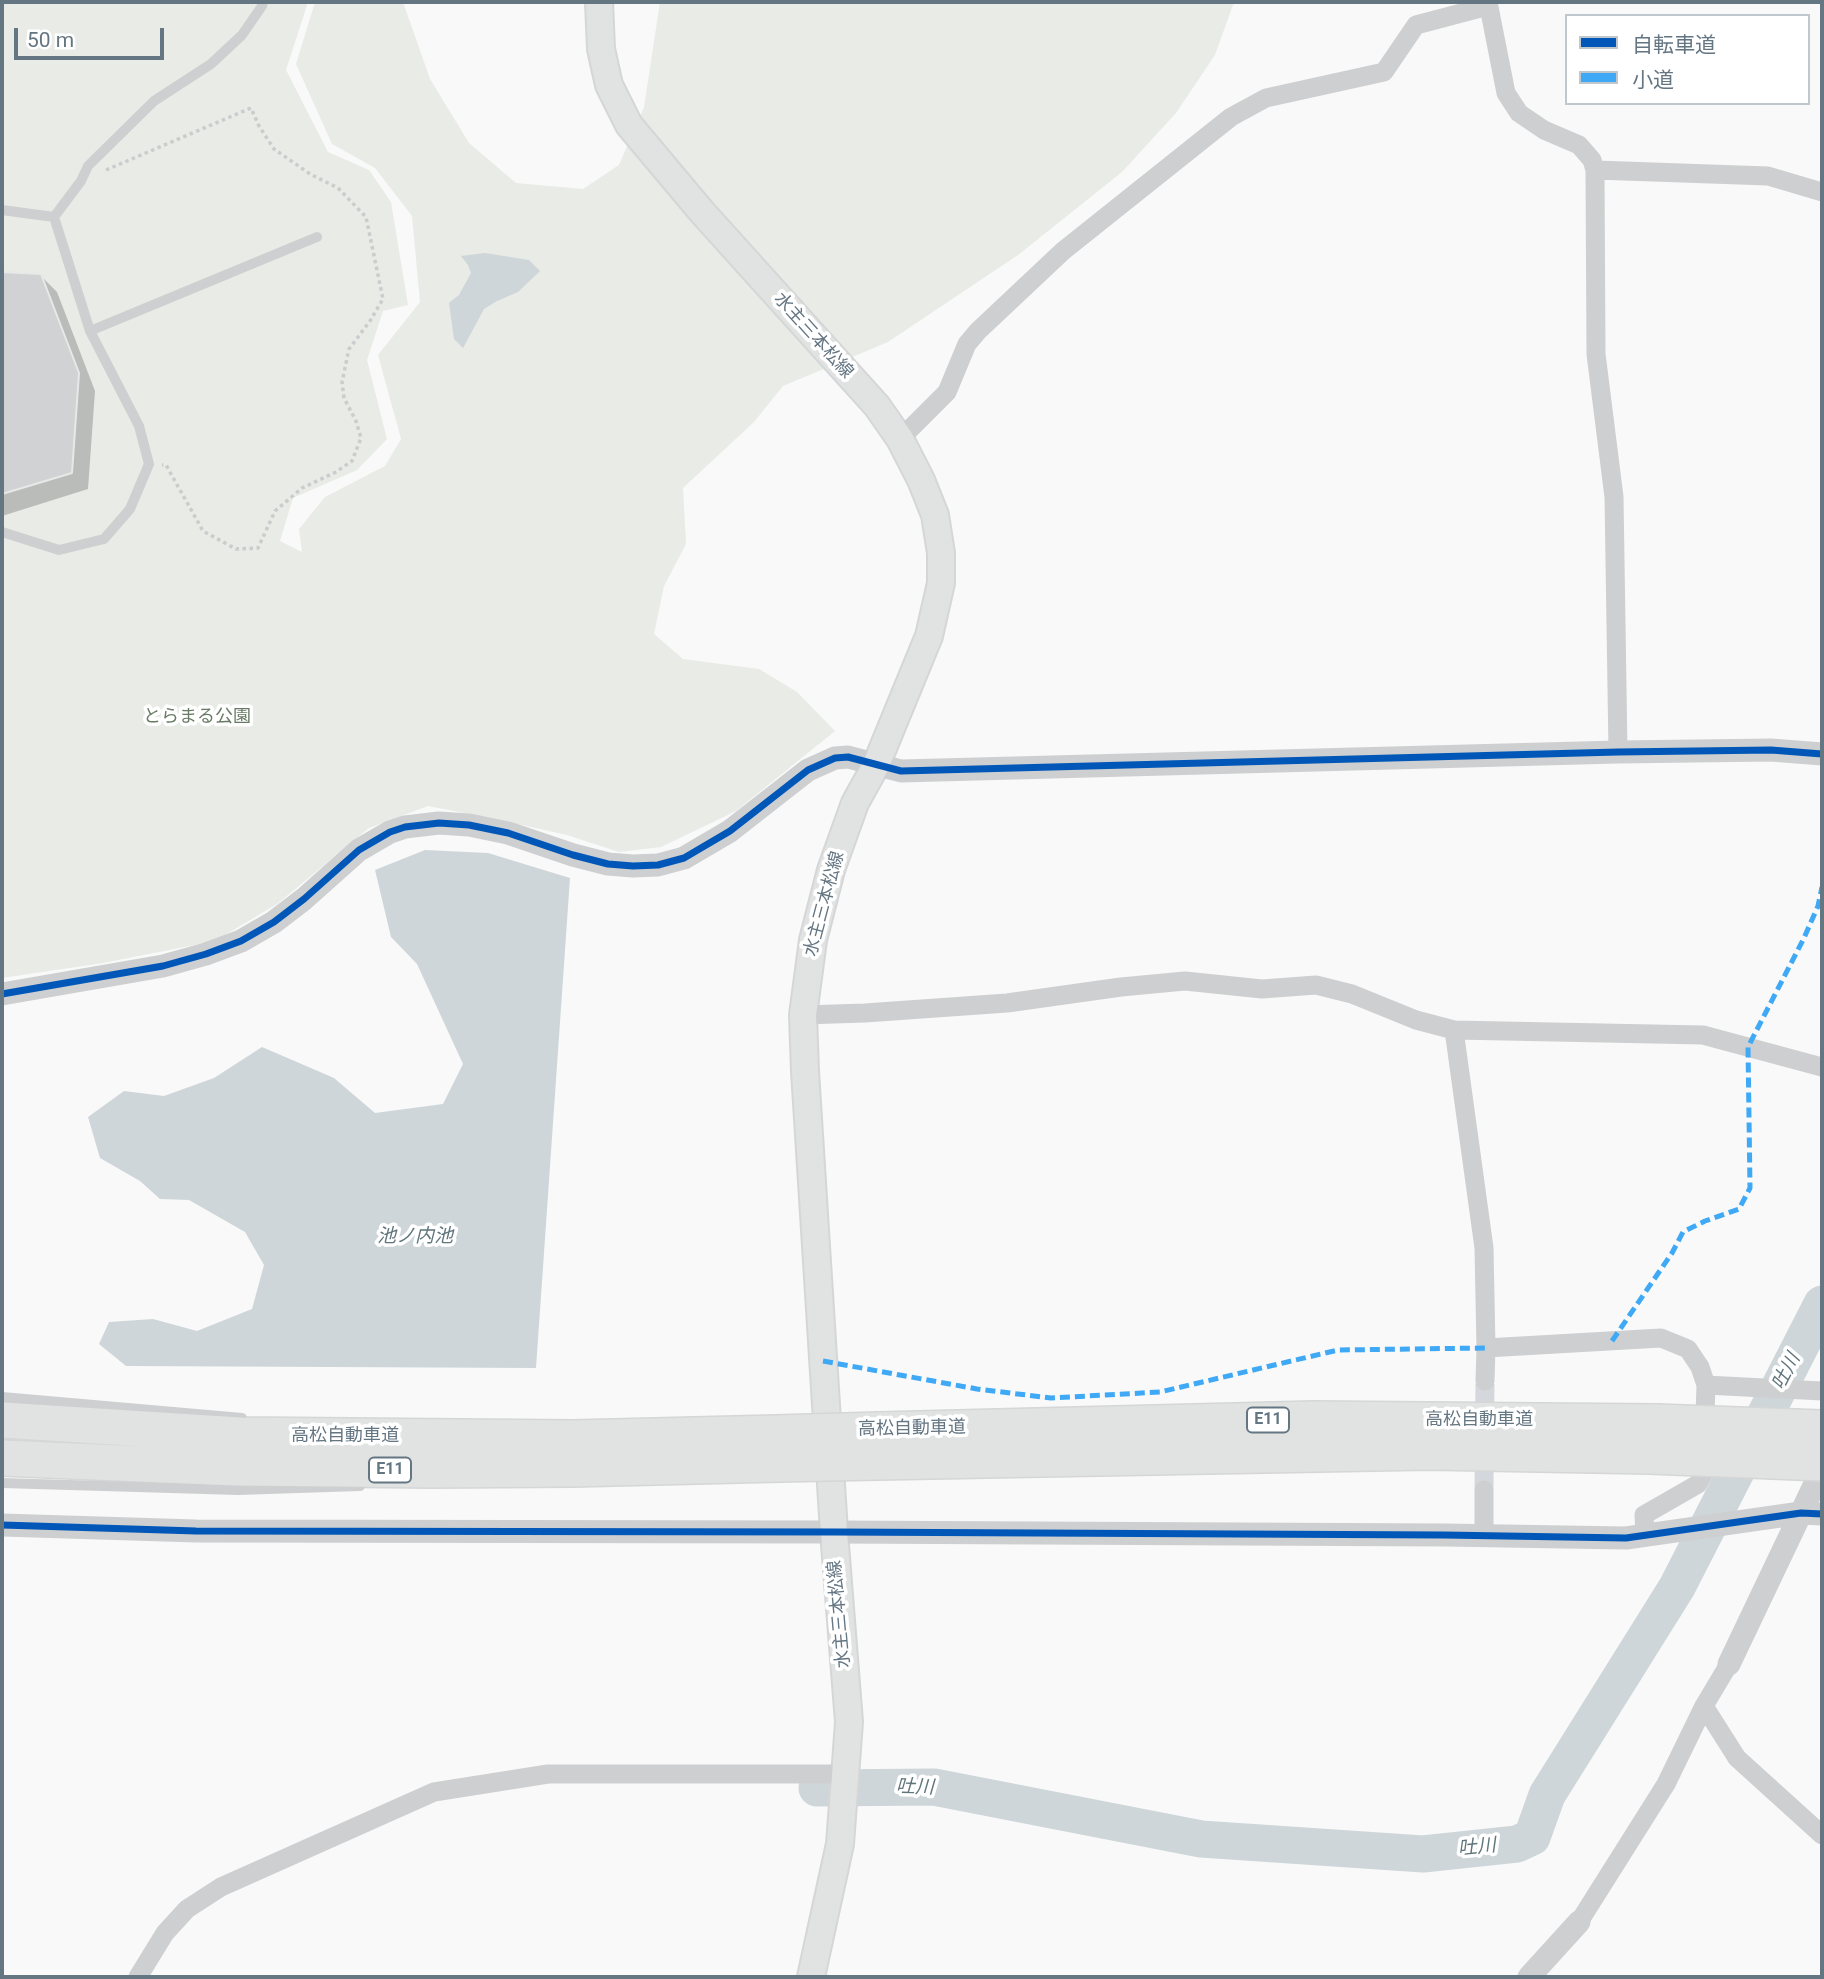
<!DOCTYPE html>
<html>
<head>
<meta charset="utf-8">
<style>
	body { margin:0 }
	#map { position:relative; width:1824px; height:1979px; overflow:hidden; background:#f9f9f9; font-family:Roboto,"Noto Sans JP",sans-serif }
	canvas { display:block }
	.frame { position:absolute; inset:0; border:4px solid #657683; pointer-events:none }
	.legend { position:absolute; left:1565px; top:14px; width:245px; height:91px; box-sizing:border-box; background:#fff; border:2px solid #c1c8cd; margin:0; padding:9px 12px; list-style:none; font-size:21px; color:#657683 }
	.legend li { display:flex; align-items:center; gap:14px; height:35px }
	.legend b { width:35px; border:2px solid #c1c8cd }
	.scale { position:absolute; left:14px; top:28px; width:150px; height:32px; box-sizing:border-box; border:4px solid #657683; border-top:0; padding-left:9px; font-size:21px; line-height:24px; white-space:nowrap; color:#657683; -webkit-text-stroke:5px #fff; paint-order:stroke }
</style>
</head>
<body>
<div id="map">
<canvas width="1824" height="1979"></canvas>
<div class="frame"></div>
<ul class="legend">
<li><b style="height:9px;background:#0057b8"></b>自転車道</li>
<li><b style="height:9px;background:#3fa9f5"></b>小道</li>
</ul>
<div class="scale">50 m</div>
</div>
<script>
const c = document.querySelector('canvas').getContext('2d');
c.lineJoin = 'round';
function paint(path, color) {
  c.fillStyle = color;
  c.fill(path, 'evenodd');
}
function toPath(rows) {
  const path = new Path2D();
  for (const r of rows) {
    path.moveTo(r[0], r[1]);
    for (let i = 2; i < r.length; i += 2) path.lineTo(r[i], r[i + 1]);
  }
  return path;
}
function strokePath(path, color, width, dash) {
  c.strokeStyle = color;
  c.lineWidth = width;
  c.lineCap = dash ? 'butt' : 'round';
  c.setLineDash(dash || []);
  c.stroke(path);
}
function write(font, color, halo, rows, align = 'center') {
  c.font = font + ' Roboto,"Noto Sans JP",sans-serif';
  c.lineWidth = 7;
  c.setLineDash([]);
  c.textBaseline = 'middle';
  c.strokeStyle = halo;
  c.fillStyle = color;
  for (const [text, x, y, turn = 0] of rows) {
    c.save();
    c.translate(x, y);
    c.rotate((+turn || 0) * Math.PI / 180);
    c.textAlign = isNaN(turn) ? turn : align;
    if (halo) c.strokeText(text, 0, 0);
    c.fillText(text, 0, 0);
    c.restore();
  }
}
const green = toPath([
	[2,2,308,2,286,70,328,152,369,170,391,202,408,305,383,311,367,360,387,439,357,470,293,498,280,541,302,552,299,529,325,497,385,466,401,439,378,355,420,302,412,216,375,168,332,144,296,64,315,2,403,2,430,79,469,143,516,183,583,189,619,165,644,107,660,2,1234,2,1215,55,1176,113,1122,172,1018,255,888,342,783,386,754,422,683,488,686,544,664,586,654,634,683,659,759,669,797,692,835,731,736,811,661,847,619,852,567,835,490,818,428,806,369,828,277,904,215,941,103,963,2,978]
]);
const water = toPath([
	[485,253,529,260,540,271,518,292,497,301,484,309,463,348,454,339,449,303,459,295,471,273,468,265,461,256],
	[425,850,488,853,570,878,536,1368,126,1366,99,1344,109,1322,153,1319,197,1331,252,1309,264,1265,245,1232,189,1200,160,1199,140,1181,100,1158,88,1117,124,1091,164,1096,214,1078,262,1047,334,1078,375,1113,443,1104,463,1064,417,964,391,937,375,870]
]);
const shadow = toPath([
	[2,274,40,275,57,292,95,391,88,489,2,516]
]);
const river = toPath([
	[817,1788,934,1787,1201,1839,1423,1854,1517,1844,1532,1837,1547,1795,1677,1587,1822,1304]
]);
const building = toPath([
	[2,272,41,274,79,373,72,473,2,494,2,272]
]);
const minorTunnel = toPath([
	[1484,1490,1485,1381]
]);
const path = toPath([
	[106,170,251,108,259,126,274,149,310,174,338,188,366,217,383,299,370,321,349,349,342,382,344,398,356,421,361,438,352,461,336,472,302,488,275,511,258,548,236,549,203,531,166,465,162,465]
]);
const service = toPath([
	[2,210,54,217,90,331,139,426,149,464,130,509,104,539,59,550,2,532],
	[54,217,81,181,88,166,154,101,211,64,242,35,262,6,263,2],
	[90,331,317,237],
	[2,1397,242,1418],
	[2,1483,238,1490,360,1486]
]);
const minor = toPath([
	[1488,2,1506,93,1519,113,1544,130,1579,145,1592,160,1595,170,1596,354,1614,497,1618,752],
	[1595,170,1768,176,1822,192],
	[900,439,947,392,967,344,978,331,1063,251,1231,117,1266,98,1384,72,1416,25,1488,6],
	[803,1015,865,1013,1007,1003,1121,987,1185,981,1262,989,1316,985,1352,994,1416,1020,1454,1030,1703,1035,1822,1067],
	[1454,1030,1484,1248,1486,1348,1485,1381],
	[1486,1348,1661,1338,1688,1349,1700,1367,1706,1385,1703,1475,1698,1484,1644,1515,1645,1535],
	[1706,1385,1822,1391],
	[1484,1490,1484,1535],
	[1704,1706,1737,1758,1822,1835],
	[1579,1922,1666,1784,1704,1706,1729,1664],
	[138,1977,165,1933,187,1909,221,1887,434,1792,548,1774,846,1774]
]);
const tertiary = toPath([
	[2,994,163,966,206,954,241,941,274,922,304,899,359,850,390,832,405,827,439,823,469,825,508,833,573,855,608,864,633,866,658,865,684,858,730,831,808,770,835,758,848,757,901,771,1618,752,1771,750,1822,754],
	[2,1525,196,1531,834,1532,1444,1535,1626,1538,1801,1513,1822,1514],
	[1729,1664,1822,1469],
	[1529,1977,1579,1922]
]);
const secondary = toPath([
	[599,2,601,49,609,85,629,125,702,212,877,406,900,439,921,480,935,515,941,553,941,583,929,636,876,765,855,803,831,870,813,940,803,1015,805,1071,834,1532,849,1722,840,1844,811,1977]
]);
const motorway = toPath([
	[2,1420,240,1435,573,1438,776,1433],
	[879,1430,1313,1419,1657,1422],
	[2,1458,235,1468,433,1470,574,1469,779,1464],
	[878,1462,1429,1452,1649,1456]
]);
const motorwayBridge = toPath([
	[1657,1422,1822,1428],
	[776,1433,879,1430],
	[1649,1456,1822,1463],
	[779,1464,878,1462]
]);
const quiet = toPath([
	[1612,1341,1672,1253,1683,1232,1705,1221,1739,1209,1750,1188,1748,1047,1804,938,1818,906,1822,887],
	[823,1361,977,1389,1051,1398,1160,1392,1338,1350,1486,1348]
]);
const cycleway = toPath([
	[2,994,163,966,206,954,241,941,274,922,304,899,359,850,390,832,405,827,439,823,469,825,508,833,573,855,608,864,633,866,658,865,684,858,730,831,808,770,835,758,848,757,901,771,1618,752,1771,750,1822,754],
	[2,1525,196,1531,834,1532,1444,1535,1626,1538,1801,1513,1822,1514]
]);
const shields = [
	[1268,1420,42],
	[390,1470,42]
];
const shieldNames = [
	["E11",1268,1420],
	["E11",390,1470]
];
const streetNames = [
	["水主三本松線",813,336,48],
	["水主三本松線",825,904,-75],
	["高松自動車道",1479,1420],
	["高松自動車道",912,1429,-1],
	["高松自動車道",345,1436],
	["水主三本松線",840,1614,-95]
];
const parkNames = [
	["とらまる公園",197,717]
];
const waterNames = [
	["池ノ内池",415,1237],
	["吐川",1787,1372,-63],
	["吐川",915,1788,2],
	["吐川",1477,1848,-6]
];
paint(green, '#e8ebe6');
paint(water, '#ced6d9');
paint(shadow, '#0003');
strokePath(river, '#ced6d9', 37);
paint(building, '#d0d2d3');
strokePath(building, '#e8e8e8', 2);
strokePath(minorTunnel, '#d4d8dc', 19, [19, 10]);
strokePath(secondary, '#d5d6d7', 30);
strokePath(motorway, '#d5d6d6', 38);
strokePath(path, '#cbcccd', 3.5, [3.5, 3.5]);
strokePath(service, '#cecfd0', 10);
strokePath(minor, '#cecfd0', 19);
strokePath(tertiary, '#cecfd0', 23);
strokePath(secondary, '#e1e2e2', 26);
strokePath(motorway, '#e1e2e2', 35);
strokePath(motorwayBridge, '#d5d6d6', 38, []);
strokePath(motorwayBridge, '#e1e2e2', 35);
strokePath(quiet, '#3fa9f5', 5, [10, 5]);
strokePath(cycleway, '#0057b8', 7);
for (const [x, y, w] of shields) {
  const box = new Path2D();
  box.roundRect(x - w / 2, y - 12.5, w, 25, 5);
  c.fillStyle = '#fff';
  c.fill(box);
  strokePath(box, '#657683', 2);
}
write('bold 16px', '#657683', null, shieldNames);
write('18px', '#657683', '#fff', streetNames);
write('18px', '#687a64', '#fff', parkNames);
write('italic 19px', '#60757c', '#fff', waterNames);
</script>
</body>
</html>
